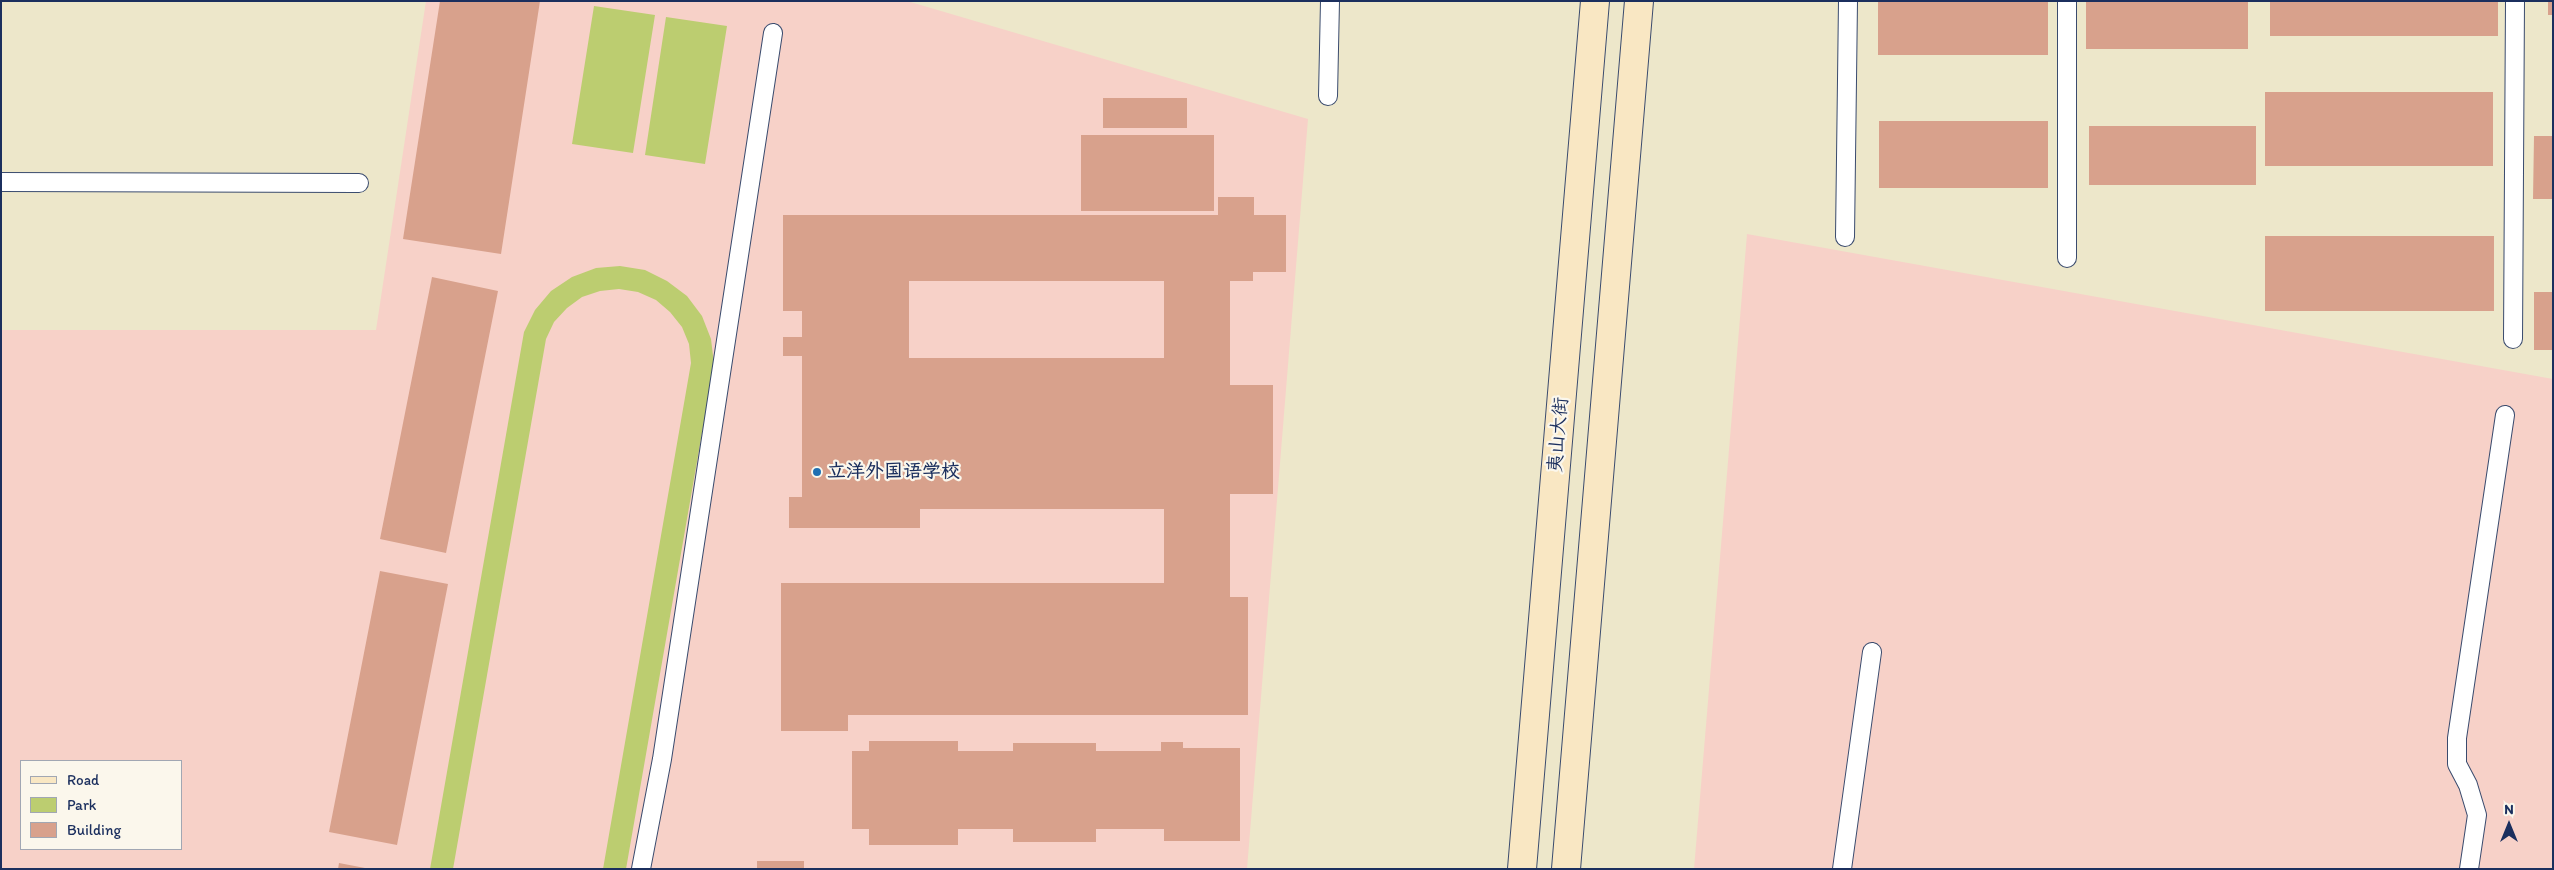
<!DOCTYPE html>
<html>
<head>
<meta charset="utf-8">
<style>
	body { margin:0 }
	#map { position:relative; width:2554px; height:870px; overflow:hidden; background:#ede7ca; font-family:Itim,sans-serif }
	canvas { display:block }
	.frame { position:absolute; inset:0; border:2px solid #1b2f5e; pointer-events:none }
	.legend { position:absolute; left:20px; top:760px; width:162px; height:90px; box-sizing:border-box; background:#fbf7ec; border:1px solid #a1a7b3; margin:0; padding:6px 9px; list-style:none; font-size:15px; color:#1b2f5e }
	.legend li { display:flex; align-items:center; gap:10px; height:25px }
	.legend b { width:25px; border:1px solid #a1a7b3 }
	.north { position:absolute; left:2484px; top:800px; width:50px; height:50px; -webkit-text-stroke:4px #fbf7ec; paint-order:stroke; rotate:0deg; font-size:14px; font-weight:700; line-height:20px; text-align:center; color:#1b2f5e }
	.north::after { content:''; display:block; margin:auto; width:18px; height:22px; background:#1b2f5e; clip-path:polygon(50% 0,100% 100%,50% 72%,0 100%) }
</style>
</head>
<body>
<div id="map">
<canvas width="2554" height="870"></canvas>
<div class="frame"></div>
<ul class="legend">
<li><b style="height:6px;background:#f9e7c3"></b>Road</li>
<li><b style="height:14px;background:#bccd70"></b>Park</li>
<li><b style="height:14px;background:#d8a18c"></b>Building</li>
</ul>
<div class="north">N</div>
</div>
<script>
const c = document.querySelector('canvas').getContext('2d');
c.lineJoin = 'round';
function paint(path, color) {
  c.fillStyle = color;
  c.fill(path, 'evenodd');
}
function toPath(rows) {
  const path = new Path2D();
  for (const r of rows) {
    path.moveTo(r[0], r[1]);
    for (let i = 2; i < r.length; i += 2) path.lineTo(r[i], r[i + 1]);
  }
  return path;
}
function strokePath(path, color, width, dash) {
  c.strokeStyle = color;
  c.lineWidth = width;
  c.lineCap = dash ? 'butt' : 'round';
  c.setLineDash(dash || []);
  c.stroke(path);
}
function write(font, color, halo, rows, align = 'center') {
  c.font = font + ' Itim,"LXGW WenKai TC",sans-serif';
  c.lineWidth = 4.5;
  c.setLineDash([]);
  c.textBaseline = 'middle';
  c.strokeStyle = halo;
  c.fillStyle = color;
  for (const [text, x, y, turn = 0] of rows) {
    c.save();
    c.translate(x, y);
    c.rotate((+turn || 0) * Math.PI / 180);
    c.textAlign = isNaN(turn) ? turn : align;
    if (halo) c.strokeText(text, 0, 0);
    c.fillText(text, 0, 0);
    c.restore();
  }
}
const built = toPath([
	[426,1,907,1,1308,119,1247,869,1,869,1,330,376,330],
	[21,761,181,761,181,849,21,849],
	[1747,234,2553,379,2553,869,1694,869]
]);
const green = toPath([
	[594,6,655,15,633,153,572,144],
	[666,17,727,26,705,164,645,155],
	[620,266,645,270,667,281,687,296,702,316,711,339,714,364,626,869,603,869,691,363,689,344,682,327,670,312,656,300,638,292,619,289,600,291,582,297,567,308,554,322,546,339,453,869,430,869,524,332,535,310,551,291,572,277,596,268]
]);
const building = toPath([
	[440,1,540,1,501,254,403,239],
	[1878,1,2048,1,2048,55,1878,55],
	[2086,1,2248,1,2248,49,2086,49],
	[2270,1,2498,1,2498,36,2270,36],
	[2548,1,2553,1,2553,15,2548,15],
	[2265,92,2493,92,2493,166,2265,166],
	[1103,98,1187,98,1187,128,1103,128],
	[1879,121,2048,121,2048,188,1879,188],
	[2089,126,2256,126,2256,185,2089,185],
	[1081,135,1214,135,1214,211,1081,211],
	[2534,136,2553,136,2553,199,2533,199],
	[1218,197,1254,197,1254,215,1286,215,1286,272,1253,272,1253,281,1230,281,1230,385,1273,385,1273,494,1230,494,1230,597,1248,597,1248,715,848,715,848,731,781,731,781,583,1164,583,1164,509,920,509,920,528,789,528,789,497,802,497,802,356,783,356,783,337,802,337,802,311,783,311,783,215,1218,215],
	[909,281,1164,281,1164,358,909,358],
	[2265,236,2494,236,2494,311,2265,311],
	[432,277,498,291,446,553,380,539],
	[2534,292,2553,292,2553,350,2534,350],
	[380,571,448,584,397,845,329,832],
	[869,741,958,741,958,751,1013,751,1013,743,1096,743,1096,751,1161,751,1161,742,1183,742,1183,748,1240,748,1240,841,1164,841,1164,829,1096,829,1096,842,1013,842,1013,829,958,829,958,845,869,845,869,829,852,829,852,751,869,751],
	[757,861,804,861,804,869,757,869],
	[339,863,365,868,365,869,338,869]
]);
const service = toPath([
	[1328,96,1330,1],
	[1,182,359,183],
	[1845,237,1848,1],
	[2067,258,2067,1],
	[2513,339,2515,1],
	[641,869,662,759,773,33],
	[1842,869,1872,652],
	[2469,869,2477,815,2468,785,2457,764,2457,738,2505,415]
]);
const secondary = toPath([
	[1522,869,1595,1],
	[1566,869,1639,1]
]);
const markers = [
	[817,472,5,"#1f6fb2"]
];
const streetNames = [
	["夷山大街",1559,435,-85]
];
const poiNames = [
	["立洋外国语学校",827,472]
];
paint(built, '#f7d1c8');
paint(green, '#bccd70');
paint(building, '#d8a18c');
strokePath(service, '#3a4b6e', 20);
strokePath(secondary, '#3a4b6e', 30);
strokePath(service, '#fff', 18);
strokePath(secondary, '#f9e7c3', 28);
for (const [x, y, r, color] of markers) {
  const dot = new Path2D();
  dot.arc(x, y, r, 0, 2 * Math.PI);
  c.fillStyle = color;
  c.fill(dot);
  strokePath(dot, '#fbf7ec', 2);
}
write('19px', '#1b2f5e', '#fbf7ec', streetNames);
write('bold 19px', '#1b2f5e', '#fbf7ec', poiNames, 'left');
</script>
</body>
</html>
